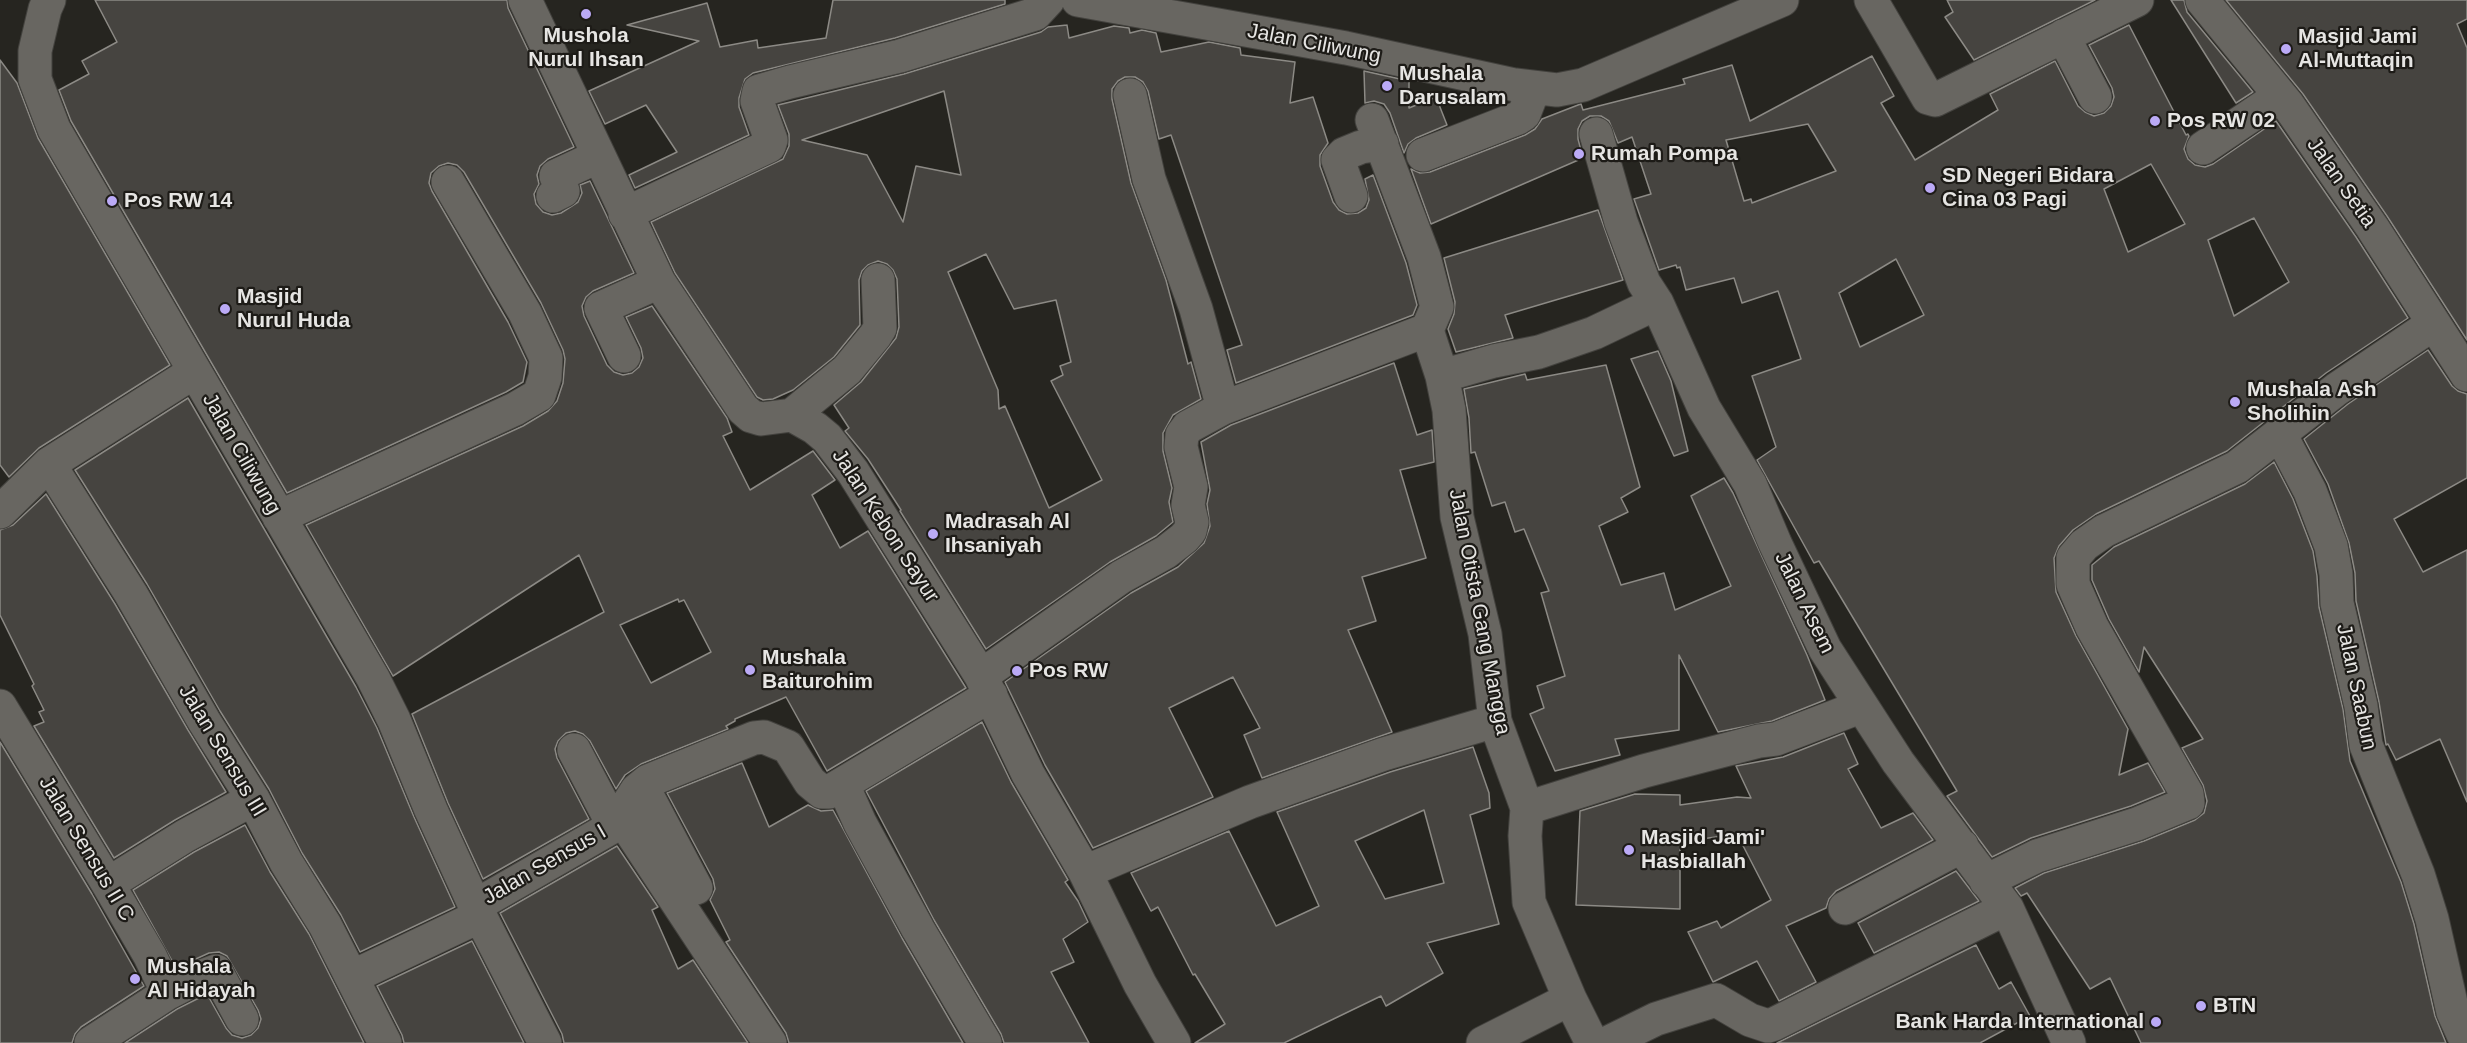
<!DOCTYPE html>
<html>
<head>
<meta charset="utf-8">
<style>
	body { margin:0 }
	canvas { display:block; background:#262520 }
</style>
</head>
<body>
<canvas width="2467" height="1043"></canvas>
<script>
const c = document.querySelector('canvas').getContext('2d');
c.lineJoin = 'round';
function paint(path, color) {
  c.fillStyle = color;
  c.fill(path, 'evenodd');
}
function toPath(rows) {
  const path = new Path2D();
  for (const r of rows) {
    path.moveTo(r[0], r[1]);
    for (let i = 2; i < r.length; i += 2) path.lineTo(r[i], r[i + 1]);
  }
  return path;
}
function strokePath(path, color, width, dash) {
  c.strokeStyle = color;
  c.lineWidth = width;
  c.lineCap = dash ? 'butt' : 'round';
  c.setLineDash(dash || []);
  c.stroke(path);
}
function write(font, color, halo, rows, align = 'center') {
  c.font = font + ' Helvetica,sans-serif';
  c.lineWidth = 4.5;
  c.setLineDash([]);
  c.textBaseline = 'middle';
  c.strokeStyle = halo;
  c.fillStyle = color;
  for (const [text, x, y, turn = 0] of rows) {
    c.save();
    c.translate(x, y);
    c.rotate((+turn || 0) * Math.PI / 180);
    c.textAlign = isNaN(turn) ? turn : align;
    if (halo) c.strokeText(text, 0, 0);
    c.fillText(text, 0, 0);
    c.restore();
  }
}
const building = toPath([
	[95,0,507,0,508,8,574,147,548,159,540,166,537,175,539,184,534,194,536,204,543,212,552,215,561,213,578,202,582,193,580,185,590,181,634,273,593,291,586,297,582,306,584,316,607,365,614,372,623,375,632,373,639,367,643,358,641,348,626,317,652,306,727,418,732,432,723,436,750,490,813,451,835,480,812,495,840,548,868,531,966,688,827,771,786,697,735,719,735,721,726,726,728,729,641,764,625,775,616,789,590,741,583,734,575,731,566,733,558,741,555,749,557,758,589,819,483,879,448,803,412,714,604,612,579,555,393,676,306,525,523,426,548,411,557,401,563,383,565,359,563,350,541,303,464,172,457,165,448,163,439,166,431,173,429,183,432,191,508,322,527,362,523,382,506,392,287,493,71,121,59,90,89,74,82,61,117,42,95,0],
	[678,599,679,602,684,600,711,652,651,683,620,625,678,599],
	[833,0,1005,0,1005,4,895,38,753,73,745,79,739,98,739,107,749,135,635,188,629,175,677,152,646,105,605,124,589,91,699,41,627,25,707,3,720,47,757,40,758,48,826,38,833,0],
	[1947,0,2095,0,1974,60,1945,17,1953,12,1947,0],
	[2171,0,2184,0,2187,12,2253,92,2236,103,2171,0],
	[2226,0,2467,0,2467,19,2457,24,2467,48,2467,340,2387,216,2303,94,2226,0],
	[1067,25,1069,38,1114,26,1129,28,1130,33,1142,30,1156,33,1161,52,1209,42,1240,48,1241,55,1295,62,1290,103,1313,97,1328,143,1320,155,1320,166,1333,202,1339,210,1347,214,1358,213,1366,208,1369,200,1365,179,1373,175,1406,263,1417,305,1413,315,1236,383,1227,350,1242,345,1171,135,1159,139,1148,91,1143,82,1135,77,1125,77,1118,81,1112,89,1112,99,1131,183,1166,280,1188,364,1191,362,1201,399,1173,415,1163,433,1163,451,1172,488,1169,502,1173,522,1156,536,1110,562,986,649,900,511,901,510,868,459,845,431,849,428,834,405,861,382,896,338,899,327,897,279,893,270,887,264,878,261,868,265,862,271,859,280,860,325,834,357,793,390,773,399,763,400,757,397,675,273,651,222,783,159,789,146,789,134,778,105,904,74,1041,32,1048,27,1067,25],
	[944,91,961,175,916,166,903,222,867,155,802,140,944,91],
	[986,254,1014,309,1056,300,1071,362,1060,366,1063,375,1051,381,1102,480,1049,508,1005,406,999,409,998,390,948,272,986,254],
	[2129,25,2186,135,2188,134,2189,136,2184,149,2188,159,2195,165,2205,167,2213,164,2276,121,2356,237,2408,318,2326,373,2227,451,2096,514,2073,530,2059,546,2054,558,2056,592,2076,636,2128,729,2119,775,2148,763,2165,792,2131,806,2031,838,1992,857,1947,796,1957,791,1819,561,1814,563,1757,460,1776,447,1752,376,1801,359,1778,291,1742,303,1734,278,1686,290,1680,267,1677,268,1676,265,1659,270,1634,199,1651,194,1632,137,1618,143,1609,121,1601,116,1590,116,1582,121,1578,129,1578,139,1583,158,1431,224,1411,169,1420,173,1430,172,1525,135,1535,129,1542,119,1578,105,1581,104,1583,110,1685,84,1683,79,1732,65,1750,121,1872,56,1894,96,1881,103,1915,160,1998,110,1990,94,2055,61,2078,106,2085,112,2094,116,2104,113,2111,106,2114,97,2112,88,2089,45,2129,25],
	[1808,124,1836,171,1752,203,1751,199,1744,201,1726,140,1808,124],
	[2151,164,2185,224,2128,252,2104,189,2151,164],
	[2254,218,2289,282,2234,316,2208,240,2254,218],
	[1896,259,1924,315,1860,347,1839,293,1896,259],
	[0,60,17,83,38,138,170,365,39,448,9,477,0,465,0,60],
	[1364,71,1409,81,1409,108,1436,97,1447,125,1416,138,1408,144,1404,153,1390,113,1384,104,1374,101,1365,103,1364,71],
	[1598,210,1623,280,1505,315,1513,338,1456,352,1448,329,1454,314,1455,302,1444,258,1598,210],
	[2428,350,2452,386,2458,391,2467,394,2467,478,2394,519,2423,572,2467,550,2467,802,2440,739,2396,760,2388,744,2386,745,2379,702,2356,601,2355,573,2349,543,2328,484,2304,439,2348,404,2428,350],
	[1658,351,1671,381,1688,451,1674,456,1631,359,1658,351],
	[1394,363,1417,435,1432,430,1434,462,1400,470,1426,558,1362,577,1376,621,1348,630,1392,732,1262,778,1244,735,1260,728,1233,677,1169,708,1213,797,1093,848,1045,765,1005,682,1131,593,1178,567,1204,543,1210,526,1207,504,1210,490,1201,442,1231,425,1394,363],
	[1606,365,1640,487,1621,498,1628,512,1599,526,1621,585,1664,573,1675,610,1731,586,1691,496,1724,478,1733,493,1807,655,1825,700,1772,721,1718,732,1679,655,1679,730,1615,739,1620,755,1555,771,1530,714,1544,708,1537,686,1565,676,1541,593,1549,591,1524,529,1515,532,1505,502,1492,506,1475,452,1471,453,1469,418,1464,389,1525,374,1527,380,1606,365],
	[188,398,356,687,377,728,414,817,455,907,360,952,341,915,302,853,269,789,220,711,147,584,75,470,188,398],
	[2274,462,2293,499,2313,551,2317,576,2319,607,2343,709,2350,761,2401,882,2414,924,2435,1016,2446,1043,2141,1043,2110,978,2090,989,2027,893,2021,896,2015,888,2044,873,2144,841,2195,820,2204,813,2207,801,2203,785,2182,748,2203,739,2144,647,2139,672,2109,619,2092,580,2092,565,2114,547,2245,484,2274,462],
	[46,494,115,604,188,730,226,792,175,820,114,858,34,726,44,722,39,712,44,710,32,686,34,684,0,615,0,530,13,525,46,494],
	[982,722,1011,782,1068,880,1065,882,1078,901,1088,922,1063,939,1074,962,1051,972,1089,1043,1004,1043,1001,1034,934,920,866,791,982,722],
	[1844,733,1858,764,1848,769,1881,828,1913,813,1933,840,1836,891,1829,899,1826,908,1786,926,1816,982,1779,1001,1757,961,1713,982,1688,932,1717,921,1721,928,1771,900,1737,834,1680,842,1680,909,1576,905,1580,811,1635,794,1680,795,1680,805,1737,797,1751,798,1736,766,1783,757,1844,733],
	[0,742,92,894,144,986,81,1027,75,1034,72,1043,0,1043,0,742],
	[1473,747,1489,793,1490,808,1470,815,1499,924,1427,943,1443,973,1386,1006,1381,996,1284,1043,1195,1043,1225,1024,1195,974,1193,975,1158,907,1151,911,1131,873,1229,831,1276,926,1319,906,1277,812,1390,772,1473,747],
	[1424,810,1444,883,1385,899,1355,841,1424,810],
	[742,763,769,827,808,805,821,811,833,810,902,938,963,1043,789,1043,786,1033,726,942,730,940,710,900,715,889,713,879,667,793,742,763],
	[245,825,270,872,309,934,364,1043,125,1043,177,1009,207,994,226,1028,232,1035,242,1038,251,1035,258,1028,261,1019,258,1010,227,956,219,952,209,953,176,968,133,890,194,852,245,825],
	[617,846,658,907,652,910,678,969,693,960,748,1043,564,1043,562,1034,500,913,617,846],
	[1956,871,1979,901,1874,953,1858,923,1956,871],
	[472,941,524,1043,404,1043,402,1035,377,986,472,941],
	[1976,945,1999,989,2011,982,2030,1016,1980,1043,1777,1043,1976,945]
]);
const street = toPath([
	[49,0,45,9,35,51,35,79,54,129,373,678,394,720,431,810,475,906,545,1043],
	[525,0,659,282,743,409,751,416,761,419,792,415,815,428,827,438,853,472,981,676,1028,774,1085,872,1140,984,1174,1043],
	[1078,0,1346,48,1515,85,1557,90,1583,85,1782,0],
	[1871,0,1928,98,1935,100,2137,0],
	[2202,0,2288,105,2372,227,2467,375],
	[2063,36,2095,97],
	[1130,95,1149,179,1196,309,1223,408],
	[1372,120,1424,257,1437,307,1427,330,1442,376,1449,410,1457,517,1485,634,1495,721,1527,808,1525,836,1529,902,1570,999,1592,1043],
	[1596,134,1621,222,1644,283,1657,303,1704,408,1750,484,1775,543,1825,649,1898,762,2007,908,2069,1043],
	[2203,148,2280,96],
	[1423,155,1518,118,1524,114,1534,88],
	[553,196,563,191,556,176,599,156],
	[1351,196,1338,160,1344,154,1361,147,1382,144],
	[625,214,769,146,771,140,757,101,759,91,790,82,900,56,1035,14,1048,0],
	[624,356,601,308,659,282],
	[1442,376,1494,361,1539,352,1594,333,1657,303],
	[792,415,847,370,875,336,880,328,878,280],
	[2280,434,2310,491,2331,546,2336,574,2337,603,2361,706,2366,745,2418,874,2432,919,2453,1012,2467,1043],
	[49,464,131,594,204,721,253,799,286,862,325,925,385,1043],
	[0,512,49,464,194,372],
	[279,517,515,409,539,395,545,377,546,358,525,313,448,182],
	[981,676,1121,577,1166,552,1184,538,1190,531,1192,522,1188,505,1191,487,1181,447,1182,435,1188,427,1223,408,1427,330],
	[0,706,108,884,150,956,168,993],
	[574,750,614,826],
	[843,785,860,823,918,929,985,1043],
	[642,786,696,888],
	[1527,808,1644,771,1759,741,1776,739,1852,710,1857,701],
	[621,817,770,1043],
	[1085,872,1250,802,1384,754,1495,721],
	[1986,881,2037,856,2137,824,2188,803,2187,794,2092,627,2073,584,2073,558,2084,545,2104,531,2237,467,2337,389,2433,324],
	[108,884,185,836,253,799],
	[475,906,614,826,637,790,648,781,754,738,764,737,788,747,810,782,822,792,829,792,991,695],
	[1845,908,1962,846],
	[352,977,480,916],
	[91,1043,168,993,195,979,216,971,242,1019],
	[1483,1043,1570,999],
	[1607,1043,1656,1019,1716,1000,1750,1020,1768,1026,1774,1024,2007,908]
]);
const markers = [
	[586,14,6,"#bbaaf6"],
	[2286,49,6,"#bbaaf6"],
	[1387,86,6,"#bbaaf6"],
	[2155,121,6,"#bbaaf6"],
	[1579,154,6,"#bbaaf6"],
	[1930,188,6,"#bbaaf6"],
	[112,201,6,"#bbaaf6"],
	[225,309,6,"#bbaaf6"],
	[2235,402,6,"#bbaaf6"],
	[933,534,6,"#bbaaf6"],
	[750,670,6,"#bbaaf6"],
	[1017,671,6,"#bbaaf6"],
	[1629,850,6,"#bbaaf6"],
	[135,979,6,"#bbaaf6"],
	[2201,1006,6,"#bbaaf6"],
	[2156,1022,6,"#bbaaf6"]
];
const poiNames = [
	["Mushola",586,36,"center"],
	["Nurul Ihsan",586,60,"center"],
	["Masjid Jami",2298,37],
	["Al-Muttaqin",2298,61],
	["Mushala",1399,74],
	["Darusalam",1399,98],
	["Pos RW 02",2167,121],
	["Rumah Pompa",1591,154],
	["SD Negeri Bidara",1942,176],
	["Cina 03 Pagi",1942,200],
	["Pos RW 14",124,201],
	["Masjid",237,297],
	["Nurul Huda",237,321],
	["Mushala Ash",2247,390],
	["Sholihin",2247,414],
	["Madrasah Al",945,522],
	["Ihsaniyah",945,546],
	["Mushala",762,658],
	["Baiturohim",762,682],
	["Pos RW",1029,671],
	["Masjid Jami'",1641,838],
	["Hasbiallah",1641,862],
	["Mushala",147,967],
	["Al Hidayah",147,991],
	["BTN",2213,1006],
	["Bank Harda International",2144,1022,"right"]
];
const streetNames = [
	["Jalan Ciliwung",1314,44,11],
	["Jalan Setia",2341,183,55],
	["Jalan Ciliwung",241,454,60],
	["Jalan Kebon Sayur",885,526,57],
	["Jalan Asem",1804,603,64],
	["Jalan Otista Gang Mangga",1479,612,79],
	["Jalan Saabun",2356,687,78],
	["Jalan Sensus III",222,751,59],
	["Jalan Sensus II C",86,849,59],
	["Jalan Sensus I",545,865,-30]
];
paint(building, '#464440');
strokePath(building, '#8c8a85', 1.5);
strokePath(street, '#43423e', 35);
strokePath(street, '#686661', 33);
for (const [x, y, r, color] of markers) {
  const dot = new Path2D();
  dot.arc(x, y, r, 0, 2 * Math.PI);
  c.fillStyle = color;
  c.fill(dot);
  strokePath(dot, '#1d1b17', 2);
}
write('bold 21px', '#e6e5e3', '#1d1b17', poiNames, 'left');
write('21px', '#e6e5e3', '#1d1b17', streetNames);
</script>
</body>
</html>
